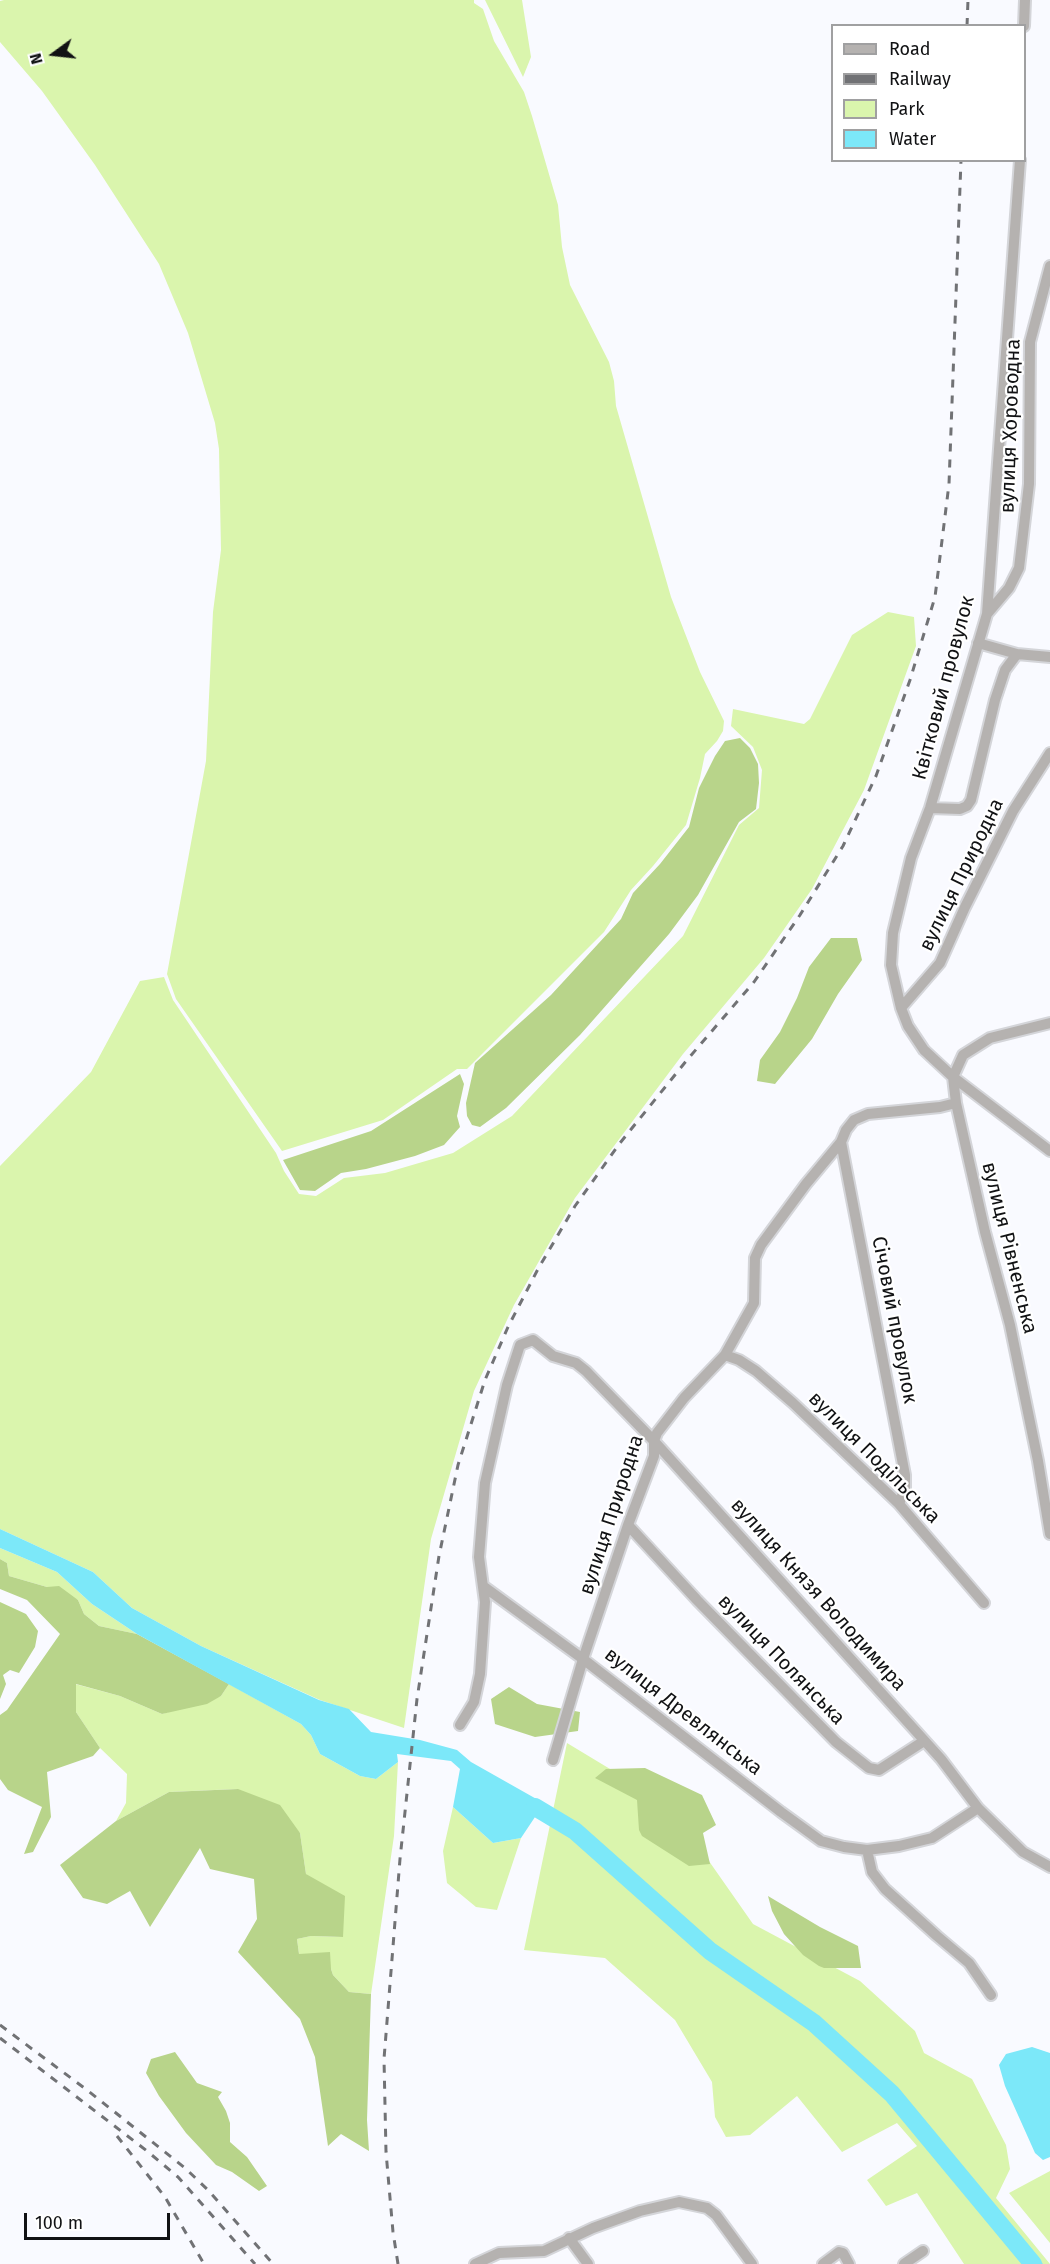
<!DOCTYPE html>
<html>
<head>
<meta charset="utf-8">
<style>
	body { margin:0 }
	#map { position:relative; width:1050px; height:2264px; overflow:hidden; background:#f9faff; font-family:"Fira Sans",sans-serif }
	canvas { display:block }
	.legend { position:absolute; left:831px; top:24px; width:195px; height:138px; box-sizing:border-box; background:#fff; border:2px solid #a0a0a1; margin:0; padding:8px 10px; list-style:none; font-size:18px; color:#111214 }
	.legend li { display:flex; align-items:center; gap:12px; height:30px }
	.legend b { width:30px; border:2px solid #a0a0a1 }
	.north { position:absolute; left:24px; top:24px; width:60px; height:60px; -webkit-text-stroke:4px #fff; paint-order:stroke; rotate:255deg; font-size:16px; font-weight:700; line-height:24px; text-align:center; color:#111214 }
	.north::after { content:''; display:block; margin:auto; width:21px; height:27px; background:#111214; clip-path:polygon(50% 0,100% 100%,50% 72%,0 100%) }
	.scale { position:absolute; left:24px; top:2213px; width:146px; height:27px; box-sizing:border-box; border:3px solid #111214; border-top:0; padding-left:8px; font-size:18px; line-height:21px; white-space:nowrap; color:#111214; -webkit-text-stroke:4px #fff; paint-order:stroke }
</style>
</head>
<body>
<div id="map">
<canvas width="1050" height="2264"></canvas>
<ul class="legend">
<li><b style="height:8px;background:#b5b2b0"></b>Road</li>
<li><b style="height:8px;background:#717275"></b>Railway</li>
<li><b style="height:16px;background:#daf5ad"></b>Park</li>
<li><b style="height:16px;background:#7ce8f9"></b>Water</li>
</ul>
<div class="north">N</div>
<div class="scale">100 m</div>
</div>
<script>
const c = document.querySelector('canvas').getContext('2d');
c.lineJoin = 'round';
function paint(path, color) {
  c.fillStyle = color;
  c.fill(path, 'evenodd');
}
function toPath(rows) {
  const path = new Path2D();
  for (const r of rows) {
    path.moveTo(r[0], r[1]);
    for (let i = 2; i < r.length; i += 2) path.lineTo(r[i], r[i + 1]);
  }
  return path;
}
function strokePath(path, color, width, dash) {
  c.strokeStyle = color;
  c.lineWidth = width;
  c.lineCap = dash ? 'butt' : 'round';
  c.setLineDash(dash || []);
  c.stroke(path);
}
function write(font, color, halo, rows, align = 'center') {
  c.font = font + ' "Fira Sans",sans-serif';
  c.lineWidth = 4.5;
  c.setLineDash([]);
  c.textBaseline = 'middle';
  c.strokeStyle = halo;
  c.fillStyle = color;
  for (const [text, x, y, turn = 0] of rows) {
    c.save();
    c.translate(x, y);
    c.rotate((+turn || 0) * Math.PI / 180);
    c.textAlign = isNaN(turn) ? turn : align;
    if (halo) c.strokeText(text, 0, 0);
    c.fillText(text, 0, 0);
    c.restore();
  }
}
const green = toPath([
	[4,0,474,0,474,3,483,9,494,41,524,92,532,116,558,205,562,247,570,285,609,362,614,381,616,406,671,597,700,672,724,721,723,731,717,741,705,754,700,778,686,825,653,866,631,890,604,932,467,1069,457,1069,383,1120,282,1151,176,999,167,974,206,761,213,612,221,550,219,449,215,423,188,333,159,264,95,165,42,91,0,42,0,1],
	[485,0,522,0,531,57,523,77],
	[888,612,914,617,916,646,864,790,812,889,764,958,683,1054,575,1198,514,1305,474,1391,431,1539,404,1728,320,1700,201,1646,132,1608,93,1572,0,1529,0,1166,91,1072,140,981,164,977,173,1000,276,1153,284,1171,299,1194,316,1196,344,1178,385,1173,453,1153,512,1116,683,936,739,825,759,808,762,770,753,747,731,726,733,709,804,724,810,719,852,635],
	[0,1548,57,1572,92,1604,137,1634,99,1626,84,1614,78,1600,47,1587,9,1576,7,1563,0,1559],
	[75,1684,120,1696,162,1714,221,1696,229,1684,301,1724,311,1735,320,1754,360,1776,376,1779,398,1762,394,1836,371,1994,349,1992,333,1975,331,1969,299,1954,297,1939,311,1936,342,1937,306,1874,300,1833,237,1789,169,1792,116,1821,126,1803,127,1774,100,1748,76,1712],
	[567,1743,620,1775,697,1844,753,1924,860,1981,915,2031,924,2053,972,2079,1006,2145,1010,2169,996,2198,1050,2264,964,2264,917,2193,886,2206,867,2180,917,2146,897,2123,842,2152,797,2096,750,2135,726,2137,715,2117,712,2082,675,2020,605,1958,524,1950],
	[453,1807,493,1843,521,1838,497,1910,476,1907,447,1883,443,1851],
	[1050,2171,1050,2243,1009,2193]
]);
const forest = toPath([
	[740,738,750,748,758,764,759,783,756,809,739,822,698,895,669,934,580,1035,506,1108,480,1127,472,1125,467,1116,466,1103,475,1063,551,995,621,919,633,893,660,864,689,827,699,788,715,756,725,741],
	[831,938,857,938,862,960,838,994,812,1039,775,1084,757,1081,760,1060,780,1032,797,998,809,967],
	[460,1074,464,1084,457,1116,460,1127,444,1145,415,1156,366,1169,341,1173,315,1191,300,1190,283,1160,371,1131],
	[0,1559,7,1563,9,1576,47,1587,59,1586,78,1600,84,1614,99,1626,137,1634,229,1684,221,1696,207,1704,162,1714,120,1696,76,1684,76,1712,100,1748,93,1756,47,1772,51,1817,33,1852,24,1854,42,1807,8,1790,0,1779,0,1715,7,1710,60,1634,27,1600,0,1589],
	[0,1602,26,1614,38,1631,35,1647,19,1673,10,1670,3,1675,6,1684,0,1699],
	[509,1687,537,1704,580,1712,578,1731,535,1737,495,1724,491,1699],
	[645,1768,702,1795,716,1825,703,1833,710,1864,689,1866,642,1836,639,1830,637,1800,595,1778,606,1769],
	[238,1789,280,1805,300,1833,306,1874,345,1896,343,1937,311,1936,297,1939,299,1954,330,1952,331,1969,333,1975,349,1992,371,1994,367,2120,369,2151,341,2134,328,2146,315,2057,300,2019,238,1952,257,1919,254,1879,210,1869,200,1848,150,1927,130,1891,107,1904,83,1898,60,1865,116,1821,169,1792],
	[768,1896,820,1927,858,1946,861,1968,824,1968,819,1966,803,1955,784,1934,772,1911],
	[175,2052,197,2083,222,2092,218,2097,226,2111,230,2123,230,2142,247,2157,267,2186,259,2191,232,2172,216,2165,186,2133,159,2096,146,2073,151,2059]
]);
const water = toPath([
	[0,1529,93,1572,132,1608,201,1646,319,1700,349,1709,371,1732,420,1740,457,1750,471,1762,540,1801,556,1815,556,1821,537,1814,521,1838,493,1843,453,1807,460,1769,451,1761,397,1754,398,1762,376,1779,360,1776,320,1754,311,1735,301,1724,137,1634,92,1604,57,1572,0,1548],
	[1032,2047,1050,2053,1050,2157,1043,2160,1035,2153,1005,2086,999,2065,1006,2054],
	[1002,2214,1043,2264,1032,2264,999,2224]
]);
const river = toPath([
	[535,1807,575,1831,710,1951,814,2023,892,2094,1033,2264]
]);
const minor = toPath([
	[1024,26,1025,0],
	[1020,160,987,614,930,808,911,858,893,933,891,965,901,1008,908,1026,924,1050,953,1077,1050,1151],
	[987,614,1009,588,1019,568,1029,484,1030,342,1050,266],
	[1017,654,1050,657],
	[930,808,960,809,967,806,971,800,995,700,1005,670,1017,654,978,643],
	[901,1008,940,963,965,907,1013,811,1050,753],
	[1050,1023,990,1038,963,1055,953,1077,956,1103,985,1232,1010,1325,1038,1461,1050,1534],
	[841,1142,905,1475,905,1488,899,1504],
	[725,1355,739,1360,756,1371,793,1403,899,1504,984,1603],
	[628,1525,697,1600,836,1742,869,1768,879,1770,924,1741],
	[483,1586,583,1659,781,1812,821,1841,844,1847,867,1850],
	[460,1725,474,1702,480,1674,485,1602,479,1557,485,1483,507,1385,520,1345,533,1340,553,1356,576,1363,586,1371,654,1441,941,1759,978,1808,1023,1852,1050,1867],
	[553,1760,583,1659,628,1525,654,1456,654,1441,657,1433,684,1398,725,1355,754,1303,755,1258,761,1245,806,1184,841,1142,846,1130,854,1120,868,1114,940,1107,956,1103],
	[978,1808,932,1838,899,1846,867,1850,872,1872,885,1889,937,1936,969,1963,991,1995],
	[569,2238,588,2264],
	[475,2264,499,2253,544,2251,593,2228,640,2211,679,2202,707,2208,716,2215,752,2264],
	[823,2264,839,2252,843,2253,849,2264],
	[904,2264,923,2251]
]);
const rail = toPath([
	[967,26,968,0],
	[0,2025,87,2090,185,2168,208,2190,273,2264],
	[0,2038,147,2151,178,2177,255,2264],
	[117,2136,165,2197,204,2264],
	[398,2264,393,2232,386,2152,384,2059,400,1859,417,1699,439,1556,458,1465,485,1380,508,1327,538,1269,575,1206,620,1143,687,1060,754,982,800,915,843,846,876,776,910,680,935,597,949,484,961,160]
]);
const streetNames = [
	["вулиця Хороводна",1011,426,-88],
	["Квітковий провулок",944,688,-75],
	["вулиця Природна",962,875,-64],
	["вулиця Рівненська",1009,1248,76],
	["Січовий провулок",894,1320,79],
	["вулиця Подільська",874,1458,45],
	["вулиця Природна",612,1515,-72],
	["вулиця Князя Володимира",818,1595,48],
	["вулиця Полянська",781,1660,46],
	["вулиця Древлянська",683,1712,38]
];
paint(green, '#daf5ad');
paint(forest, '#b8d48a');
paint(water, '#7ce8f9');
strokePath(river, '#7ce8f9', 18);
strokePath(minor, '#d4d5d9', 14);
strokePath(minor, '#b5b2b0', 10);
strokePath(rail, '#717275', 3, [8, 8]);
write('20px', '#111214', '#fff', streetNames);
</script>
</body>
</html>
